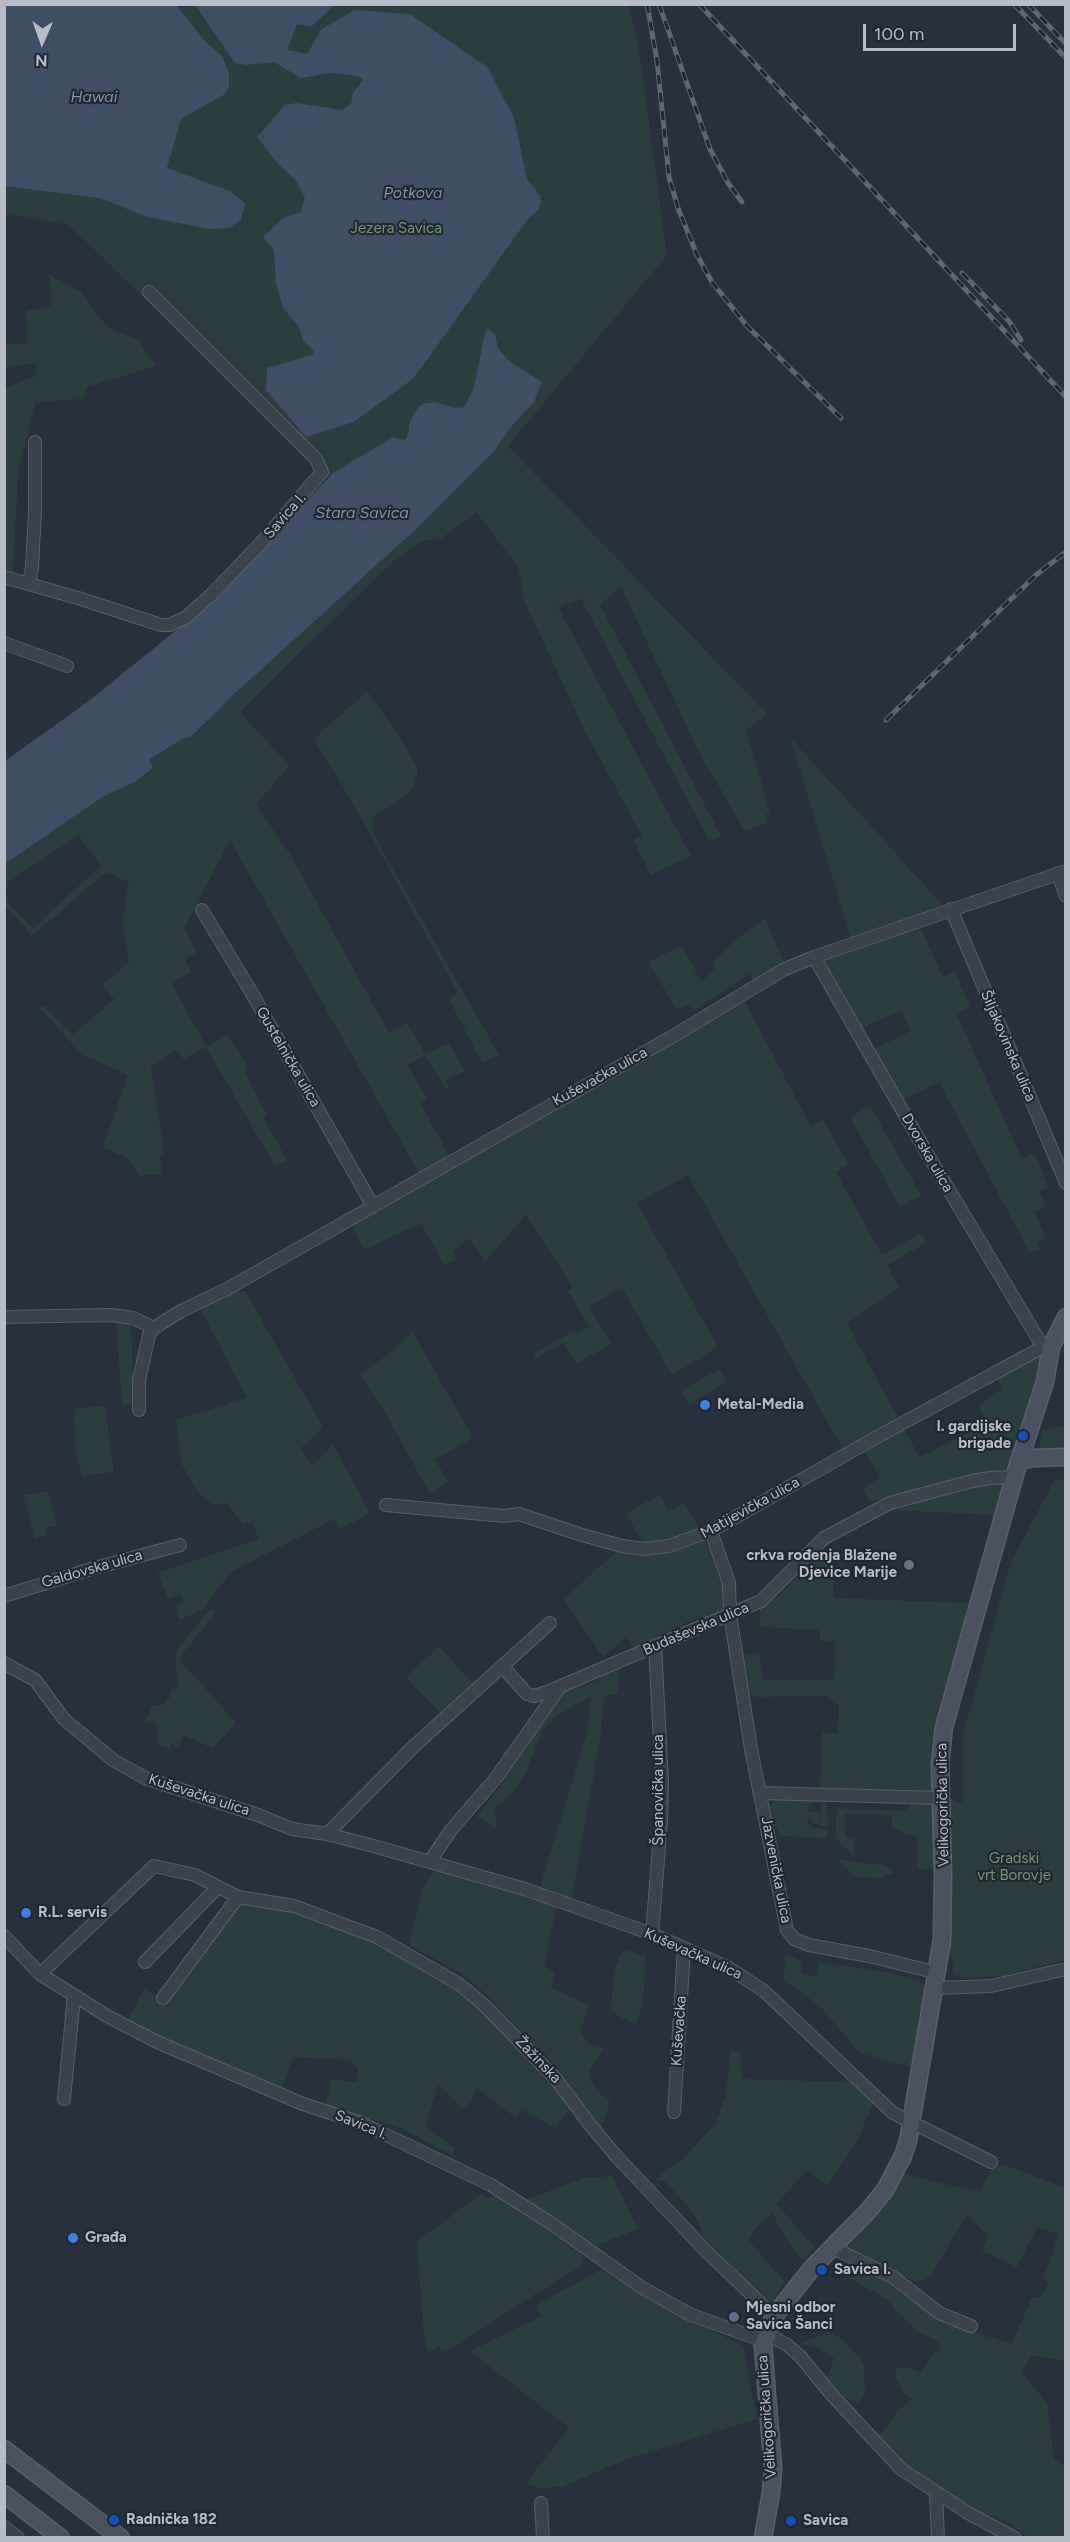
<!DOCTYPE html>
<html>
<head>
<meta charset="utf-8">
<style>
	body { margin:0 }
	#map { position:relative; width:1070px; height:2542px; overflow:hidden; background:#27303d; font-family:Figtree,sans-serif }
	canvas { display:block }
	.frame { position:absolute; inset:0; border:6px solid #b7bdc8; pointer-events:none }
	.north { position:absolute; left:12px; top:12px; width:60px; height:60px; -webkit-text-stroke:4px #1f2733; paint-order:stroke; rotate:182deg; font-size:16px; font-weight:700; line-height:24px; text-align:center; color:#b7bdc8 }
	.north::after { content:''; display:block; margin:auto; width:21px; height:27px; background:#b7bdc8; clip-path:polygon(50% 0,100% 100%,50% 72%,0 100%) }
	.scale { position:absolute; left:863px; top:24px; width:153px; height:27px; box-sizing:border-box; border:3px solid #b7bdc8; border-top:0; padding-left:8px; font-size:18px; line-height:21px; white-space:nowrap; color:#b7bdc8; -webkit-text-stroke:4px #1f2733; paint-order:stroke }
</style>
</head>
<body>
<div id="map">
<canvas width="1070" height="2542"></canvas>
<div class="frame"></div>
<div class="north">N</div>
<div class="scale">100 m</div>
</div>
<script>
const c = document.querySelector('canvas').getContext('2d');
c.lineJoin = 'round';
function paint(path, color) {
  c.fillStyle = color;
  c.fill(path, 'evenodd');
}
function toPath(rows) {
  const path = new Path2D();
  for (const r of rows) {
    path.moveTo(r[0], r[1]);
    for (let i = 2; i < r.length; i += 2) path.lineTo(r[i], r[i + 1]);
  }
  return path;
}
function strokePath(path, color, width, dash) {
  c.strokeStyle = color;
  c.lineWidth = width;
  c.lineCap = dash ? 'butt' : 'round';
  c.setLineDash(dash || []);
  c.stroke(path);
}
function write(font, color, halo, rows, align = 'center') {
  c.font = font + ' Figtree,sans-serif';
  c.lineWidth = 4.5;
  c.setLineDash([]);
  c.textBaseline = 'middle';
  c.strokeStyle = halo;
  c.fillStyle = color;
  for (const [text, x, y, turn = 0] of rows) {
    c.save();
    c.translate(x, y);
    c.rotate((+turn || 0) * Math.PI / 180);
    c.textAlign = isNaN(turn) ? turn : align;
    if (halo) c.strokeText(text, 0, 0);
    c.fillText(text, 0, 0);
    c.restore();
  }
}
const green = toPath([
	[5,5,628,5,638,41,667,255,508,446,767,714,746,731,770,812,766,814,768,823,745,831,701,756,621,587,600,605,721,836,710,842,581,599,558,607,691,856,651,875,633,840,642,836,584,729,524,600,518,566,476,512,441,539,421,541,391,563,240,712,289,766,256,804,291,856,389,1033,407,1023,425,1054,449,1043,465,1071,446,1080,449,1087,446,1089,425,1055,407,1065,427,1099,420,1103,450,1157,419,1173,230,840,184,928,197,953,185,959,191,972,171,983,206,1046,228,1035,248,1068,244,1071,267,1115,263,1117,287,1160,275,1166,206,1047,183,1059,177,1050,151,1066,164,1153,160,1156,162,1174,140,1176,127,1158,103,1147,128,1075,83,1055,39,1008,43,1005,73,1035,114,999,103,984,129,962,122,923,129,882,106,872,32,936,5,906,5,900,33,928,101,866,78,835,5,883,5,864,104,796,135,782,153,769,149,761,182,739,192,737,231,697,400,544,317,464,299,453,292,440,69,225,5,214],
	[49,275,81,292,107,327,139,341,156,366,87,387,83,399,36,402,18,474,13,574,5,571,5,388,35,376,37,363,5,367,5,344,27,343,26,311,52,306],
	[367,691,398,734,417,768,417,775,413,788,403,797,376,814,373,820,373,834,499,1055,482,1063,449,999,458,993,354,805,314,739],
	[790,738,880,836,944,907,851,938],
	[765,919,784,962,754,981,750,974,694,1010,689,1004,677,1010,648,962,682,946,701,981,716,970,713,963,736,939],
	[919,925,943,977,955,972,970,1007,956,1013,1022,1159,1035,1153,1048,1187,1039,1192,1046,1207,1035,1212,1046,1239,1037,1243,1040,1249,1030,1253,939,1082,901,1101,872,1050,911,1031,901,1010,860,1029,824,964,825,959],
	[745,1002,811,1127,823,1120,848,1164,836,1172,882,1255,922,1233,927,1242,887,1265,899,1287,847,1323,898,1419,844,1451,688,1175,637,1203,718,1347,672,1375,622,1288,589,1306,611,1344,576,1364,564,1343,536,1358,533,1354,573,1331,575,1333,589,1327,568,1291,573,1288,526,1214,485,1262,470,1238,453,1251,458,1259,444,1265,421,1223,364,1250,350,1221],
	[870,1106,921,1195,900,1207,850,1117],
	[245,1291,323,1427,301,1448,312,1466,333,1445,370,1513,339,1530,334,1519,231,1572,203,1609,179,1620,175,1605,184,1602,181,1594,168,1599,158,1573,259,1539,252,1522,243,1524,227,1503,214,1505,198,1492,182,1465,176,1420,247,1398,200,1308,236,1292],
	[116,1318,131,1322,134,1404,122,1405],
	[412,1331,473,1438,435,1459,448,1482,430,1494,386,1414,360,1374,390,1353],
	[1043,1354,1010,1471,971,1475,869,1502,863,1488,881,1478,864,1451,904,1430,920,1457,983,1425,987,1422,978,1405,1003,1390,997,1379],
	[719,1369,727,1382,689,1405,681,1391],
	[105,1406,114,1472,82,1476,75,1449,74,1414,76,1408],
	[1065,1426,1065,1453,1037,1453,1043,1430],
	[1055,1479,1065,1480,1065,1960,1002,1976,962,1978,953,1973,952,1956,950,1955,948,1801,951,1799,963,1805,963,1735,1011,1562],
	[1005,1483,997,1515,889,1510,942,1494,988,1484],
	[48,1491,57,1526,45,1528,47,1535,35,1539,23,1495],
	[659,1495,669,1511,684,1503,700,1530,681,1538,644,1544,626,1514],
	[705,1541,714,1554,724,1585,722,1610,688,1622,634,1648,627,1636,603,1657,564,1599,616,1552,638,1556,658,1554],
	[835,1553,833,1598,972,1603,936,1715,931,1753,931,1792,820,1789,822,1733,838,1733,839,1705,828,1696,754,1697,747,1690,742,1656,759,1653,763,1680,834,1680,835,1641,820,1641,820,1630,760,1627,760,1609,780,1594,819,1554],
	[209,1610,217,1611,183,1653,180,1660,236,1723,212,1748,183,1735,178,1747,171,1744,169,1749,158,1745,156,1721,145,1723,152,1705,163,1705,170,1697,170,1690,179,1686,176,1672,177,1649],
	[439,1647,476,1686,443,1716,406,1677],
	[619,1667,618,1694,604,1696,600,1739,571,1902,539,1890,586,1736,591,1696,557,1715,542,1731,526,1773,511,1794,495,1808,497,1829,477,1817,502,1784,524,1745,560,1693,577,1684,580,1688,601,1679,600,1674],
	[778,1798,827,1799,828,1827,820,1826,821,1803,814,1802,808,1806,808,1812,819,1812,819,1824,814,1824,808,1817,807,1822,813,1828,828,1829,827,1838,779,1836,777,1826,772,1826,769,1814,770,1806],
	[934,1802,936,1869,917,1869,918,1837,901,1833,901,1830,892,1829,892,1815,845,1814,845,1838,854,1838,854,1856,835,1837,837,1809,908,1811,910,1804],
	[841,1859,859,1863,883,1865,894,1873,879,1878,855,1877,839,1861],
	[434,1869,557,1904,544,1966,555,1973,551,1988,589,2005,580,2033,590,2045,605,2048,590,2069,590,2080,597,2091,610,2102,600,2130,566,2079,546,2055,527,2040,493,2001,464,1975,409,1945,422,1891],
	[237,1904,280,1907,362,1934,465,1991,544,2070,579,2114,570,2109,555,2128,523,2110,515,2117,477,2088,471,2100,463,2109,438,2084,425,2127,455,2148,452,2155,403,2129,326,2106,331,2079,357,2082,358,2068,349,2060,293,2057,282,2088,183,2049,127,2022,144,1989,159,1998],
	[623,1949,646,1956,643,2005,635,2025,610,2011,616,1967],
	[785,1954,801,1961,801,1974,816,1976,819,1962,896,1974,921,1981,925,1987,924,1998,913,2068,859,2053,821,2007,784,1980],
	[730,2050,741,2053,742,2079,852,2082,873,2103,858,2139,828,2186,807,2170,776,2204,815,2247,802,2261,779,2227,773,2213,755,2229,748,2240,785,2282,772,2302,729,2263,703,2236,698,2220,666,2181,655,2180,683,2158,715,2125,726,2096],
	[993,2166,1008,2166,1065,2188,1065,2361,1031,2355,1022,2372,1047,2404,1054,2460,1065,2466,1065,2537,1028,2537,1006,2521,960,2505,901,2464,879,2436,898,2411,912,2399,902,2391,895,2375,897,2367,910,2368,921,2373,934,2353,941,2352,939,2342,917,2331,894,2309,892,2302,836,2271,855,2264,885,2277,929,2312,955,2326,1012,2344,1032,2297,1040,2298,1048,2283,1043,2279,1059,2234,1037,2227,1017,2267,982,2251,988,2236,967,2214,931,2275,923,2280,915,2281,871,2264,847,2248,865,2227,866,2221,899,2173,980,2192],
	[612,2176,638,2229,595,2246,526,2200,583,2178],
	[481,2194,486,2198,498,2196,582,2255,584,2263,445,2352,438,2347,429,2353,425,2343,416,2242],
	[602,2269,636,2293,743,2346,757,2419,627,2459,562,2487,540,2488,526,2483,569,2428,470,2351,542,2316,535,2306],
	[829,2331,845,2341,864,2364,865,2393,858,2403,842,2397,827,2378,834,2358,814,2346,800,2344]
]);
const water = toPath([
	[5,4,176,5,205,41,223,57,229,74,229,86,225,94,181,119,167,168,230,191,245,203,241,220,229,228,209,229,148,217,99,198,5,186],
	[195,5,338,5,333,6,311,27,297,24,287,50,307,54,321,30,354,10,410,14,487,67,514,118,527,179,541,197,539,209,527,220,414,378,354,422,306,437,266,390,267,368,312,355,314,351,303,341,299,327,283,308,276,284,274,250,263,237,283,218,301,212,305,197,297,182,277,163,257,137,285,105,296,103,343,110,351,104,353,93,363,80,358,76,331,73,301,78,274,62,246,65,235,63],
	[486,328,495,334,498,348,509,361,542,382,534,402,513,424,494,451,414,531,231,697,191,737,182,739,149,760,153,768,135,782,104,796,5,864,5,761,86,703,215,599,333,473,393,437,405,440,409,432,409,426,414,413,422,404,435,402,455,408,464,407,474,388]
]);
const street = toPath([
	[4,577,78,598,161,625,169,625,185,618,211,595,260,544,322,472,316,459,149,292],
	[29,583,32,567,35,512,35,442],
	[4,643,67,666],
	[1058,873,1066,896],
	[951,909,1066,1183],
	[202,910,250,990,373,1206],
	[814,957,928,1155,1043,1347],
	[4,1317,111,1315,133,1318,154,1328],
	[139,1410,139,1380,149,1335,154,1328,181,1311,227,1289,675,1035,783,970,814,957,1066,871],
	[386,1505,504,1516,519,1514,582,1535,622,1546,644,1549,669,1546,711,1531,877,1437,1043,1347,1051,1347],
	[711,1531,729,1583,730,1614,751,1749,787,1930,794,1939,809,1945,869,1956,938,1973],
	[4,1596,91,1569,180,1545],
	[4,1663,35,1680,64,1719,113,1760,145,1778,258,1815,292,1829,327,1834,370,1845,525,1889,652,1934,729,1968,764,1991,893,2113,991,2162],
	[503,1667,527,1694,534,1696,547,1692,761,1601,824,1538,890,1503,972,1481,990,1478,1015,1477],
	[761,1793,941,1798],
	[327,1834,413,1747,550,1623],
	[430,1861,451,1830,496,1778,560,1687],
	[652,1934,661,1822,662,1781,655,1645],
	[4,1936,40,1974,107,2016,157,2042,303,2104,361,2123,491,2185,552,2224,641,2287,689,2314,764,2341],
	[145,1962,218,1887],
	[40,1974,154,1866,195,1875,238,1897,294,1906,377,1937,459,1984,484,2005,556,2079,591,2126,617,2157,707,2252,774,2316],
	[936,1988,991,1986,1066,1969],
	[163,1998,238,1897],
	[64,2099,74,1996],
	[674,2112,684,1949],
	[833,2248,893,2277,939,2313,971,2326],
	[766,2333,787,2345,800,2356,831,2394,901,2469,968,2513,1015,2538],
	[936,2493,938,2538],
	[541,2503,543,2538],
	[4,2527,18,2538]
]);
const secondary = toPath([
	[1019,1461,1033,1458,1066,1457],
	[4,2449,121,2538],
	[4,2494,61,2538],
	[763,2538,771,2493,773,2469,763,2345,774,2316,812,2268,868,2211,885,2190,903,2156,908,2141,942,1940,943,1874,940,1764,944,1727,1016,1471,1045,1382,1051,1347,1066,1317]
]);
const rail = toPath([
	[647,4,657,61,669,177,678,208,697,255,712,282,747,326,841,418],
	[659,4,710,149,728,183,742,202],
	[699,4,1066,397],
	[1014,4,1066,58],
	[1028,4,1066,44],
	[962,273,1009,321,1021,340],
	[886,720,1036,575,1066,552]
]);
const markers = [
	[705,1405,6,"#3f7fe0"],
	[1023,1436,6,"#1a4fb4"],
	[909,1565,6,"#6b7280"],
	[26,1913,6,"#3f7fe0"],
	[73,2238,6,"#3f7fe0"],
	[822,2270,6,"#1a4fb4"],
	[734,2317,6,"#5c6f8a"],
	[114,2520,6,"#1a4fb4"],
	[791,2521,6,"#1a4fb4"]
];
const parkNames = [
	["Jezera Savica",396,229],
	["Gradski",1014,1859],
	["vrt Borovje",1014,1876]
];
const streetNames = [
	["Savica I.",285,516,-49],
	["Šiljakovinska ulica",1008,1046,67],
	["Gustelnička ulica",288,1057,60],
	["Kuševačka ulica",600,1077,-29],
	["Dvorska ulica",927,1153,60],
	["Matijevička ulica",750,1508,-29],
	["Galdovska ulica",92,1569,-16],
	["Budaševska ulica",696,1629,-23],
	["Španovička ulica",659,1790,-90],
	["Kuševačka ulica",199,1795,18],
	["Velikogorička ulica",943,1805,-91],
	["Jazvenička ulica",776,1870,79],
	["Kuševačka ulica",693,1954,24],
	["Kuševačka",679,2031,-86],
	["Žažinska",538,2060,46],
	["Savica I.",361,2125,22],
	["Velikogorička ulica",767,2417,-94]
];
const poiNames = [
	["Metal-Media",717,1405],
	["I. gardijske",1011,1427,"right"],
	["brigade",1011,1444,"right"],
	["crkva rođenja Blažene",897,1556,"right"],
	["Djevice Marije",897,1573,"right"],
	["R.L. servis",38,1913],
	["Građa",85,2238],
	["Savica I.",834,2270],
	["Mjesni odbor",746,2308],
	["Savica Šanci",746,2325],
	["Radnička 182",126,2520],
	["Savica",803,2521]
];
const waterNames = [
	["Hawai",94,97],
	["Potkova",413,193],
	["Stara Savica",362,513]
];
paint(green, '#2a3e3f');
paint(water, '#3e4e65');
strokePath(street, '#58606b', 14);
strokePath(secondary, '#58606b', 19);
strokePath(street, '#3a424d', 12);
strokePath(secondary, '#495160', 16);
strokePath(rail, '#5d6674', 5);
strokePath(rail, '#1f2733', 3, [9]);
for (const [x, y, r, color] of markers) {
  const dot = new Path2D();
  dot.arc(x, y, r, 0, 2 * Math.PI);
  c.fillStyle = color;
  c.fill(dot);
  strokePath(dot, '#1f2733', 2);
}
write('15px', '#709779', '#1f2733', parkNames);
write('15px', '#b7bdc8', '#1f2733', streetNames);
write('bold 15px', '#b7bdc8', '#1f2733', poiNames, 'left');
write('italic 16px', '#8194ad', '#1f2733', waterNames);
</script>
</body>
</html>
